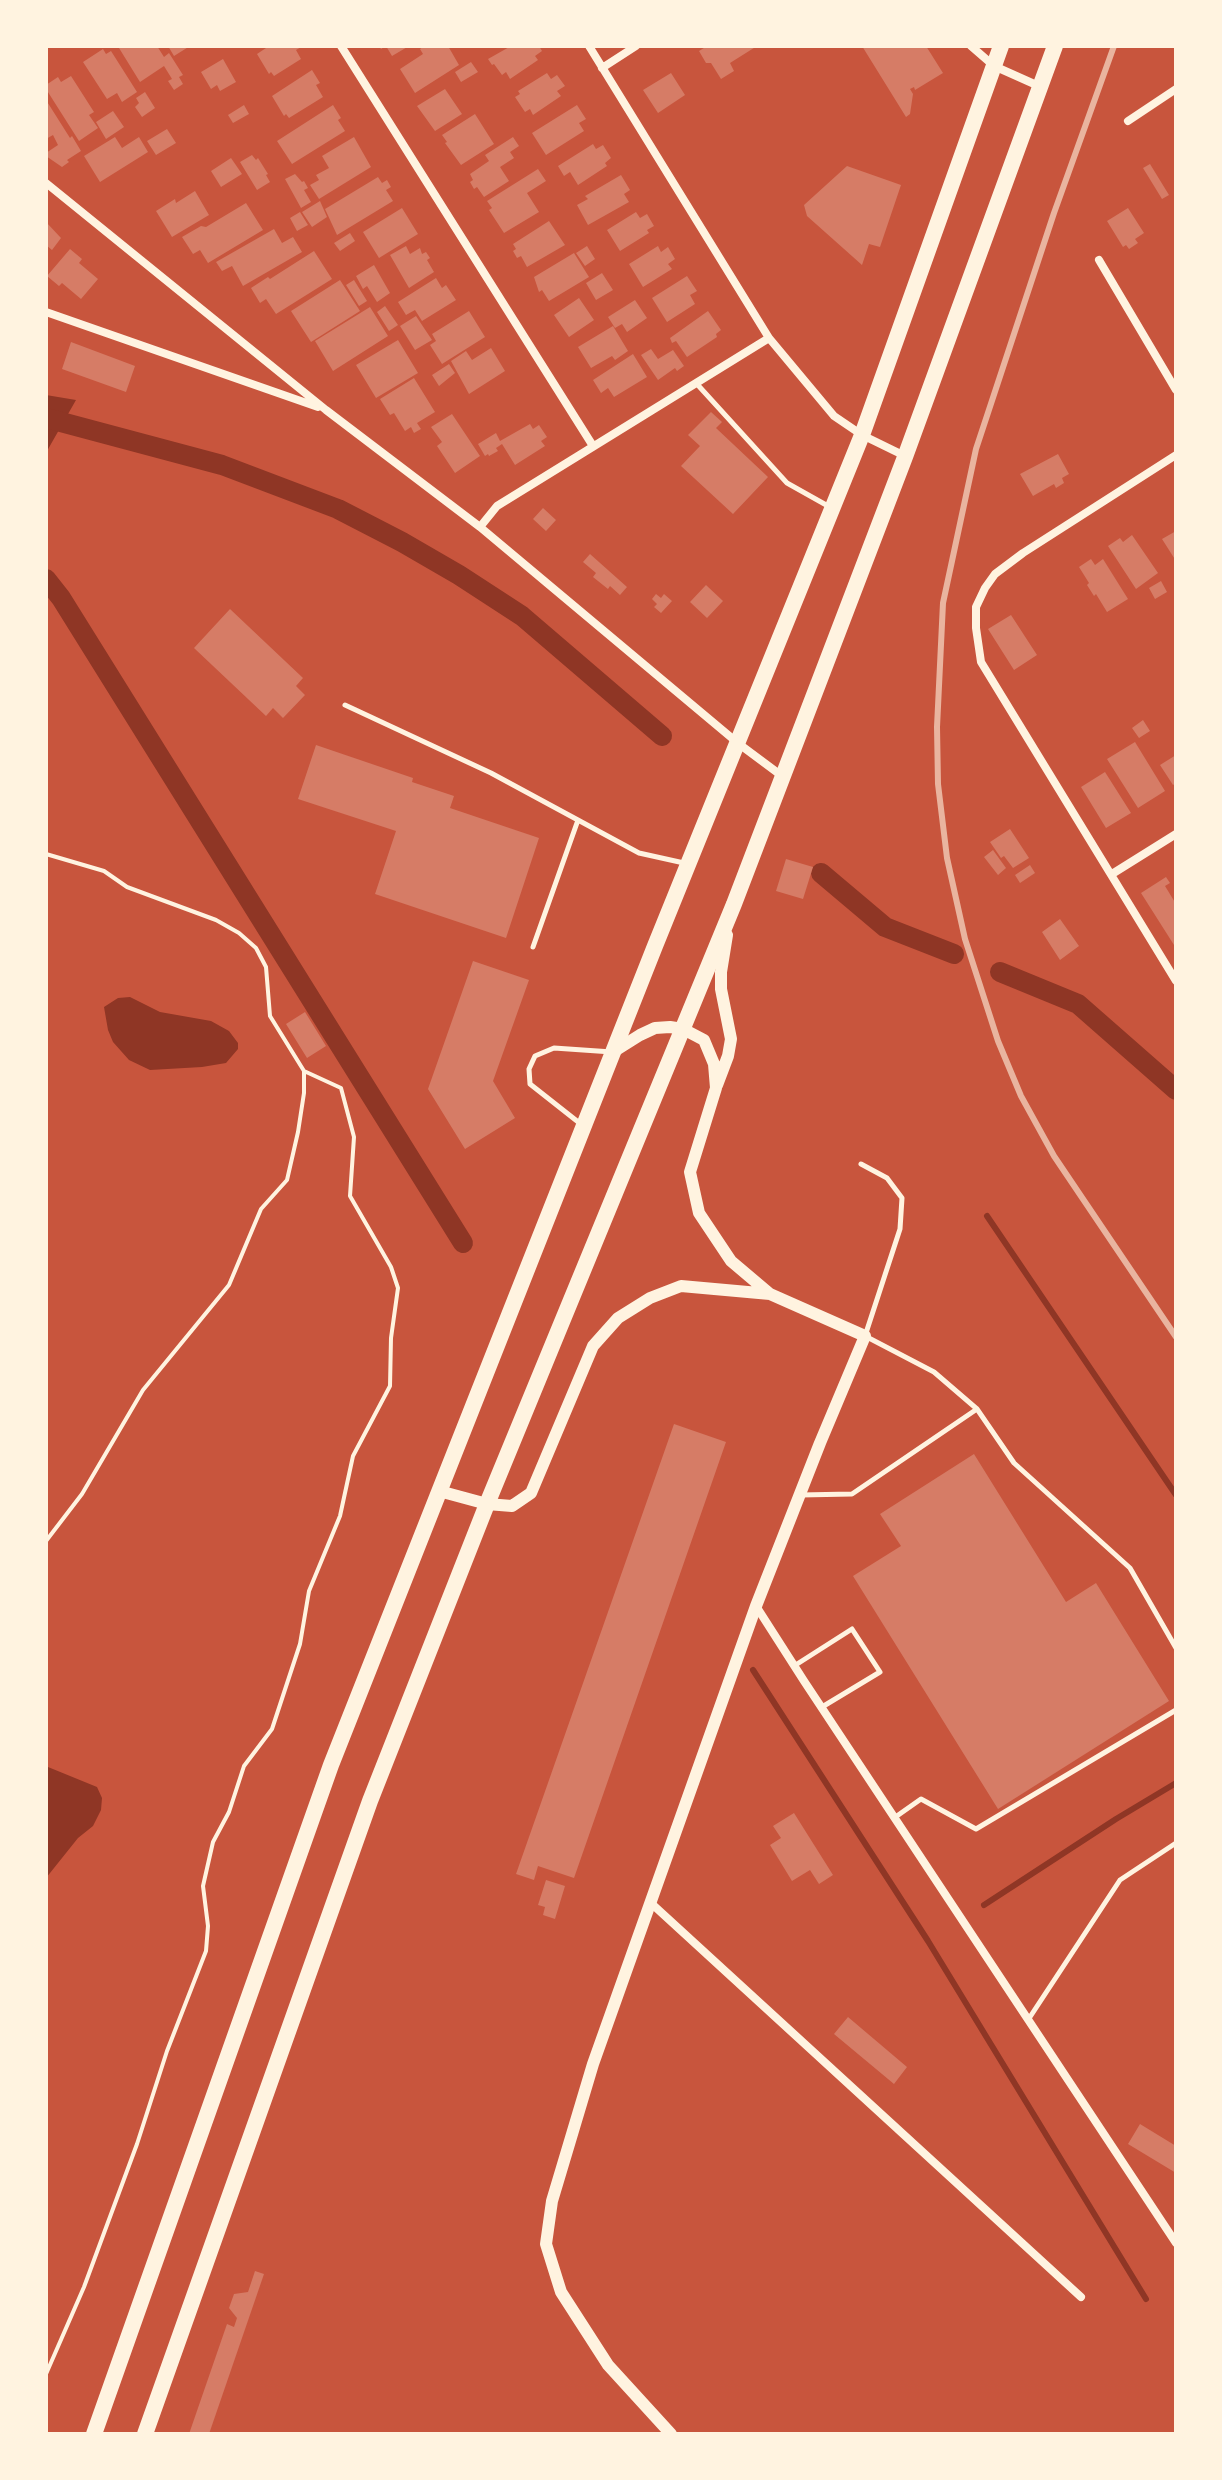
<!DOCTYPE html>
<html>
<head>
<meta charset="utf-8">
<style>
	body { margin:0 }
	#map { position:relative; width:1222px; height:2480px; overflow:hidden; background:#c8553d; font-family:Literata,serif }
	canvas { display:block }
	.frame { position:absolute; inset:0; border:48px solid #fff3e0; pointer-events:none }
</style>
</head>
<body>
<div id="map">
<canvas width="1222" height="2480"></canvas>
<div class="frame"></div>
</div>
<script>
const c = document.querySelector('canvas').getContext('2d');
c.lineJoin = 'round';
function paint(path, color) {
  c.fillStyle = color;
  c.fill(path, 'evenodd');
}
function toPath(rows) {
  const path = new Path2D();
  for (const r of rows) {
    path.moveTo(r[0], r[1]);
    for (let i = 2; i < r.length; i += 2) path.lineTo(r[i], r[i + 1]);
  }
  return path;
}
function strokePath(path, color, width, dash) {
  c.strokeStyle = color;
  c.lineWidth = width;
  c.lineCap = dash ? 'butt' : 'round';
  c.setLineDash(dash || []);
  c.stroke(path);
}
const water = toPath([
	[46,395,76,400,47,451,46,451],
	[130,997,160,1012,211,1021,229,1031,238,1043,238,1049,226,1063,202,1067,150,1070,129,1060,113,1042,108,1030,104,1007,118,998],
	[48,1767,97,1787,102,1798,101,1810,93,1826,78,1838,46,1878,46,1768]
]);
const stream = toPath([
	[987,1216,1176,1495],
	[753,1670,928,1941,1146,2299],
	[984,1905,1116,1819,1176,1783]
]);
const canal = toPath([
	[46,418,222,465,338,509,402,542,459,575,522,616,662,736],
	[46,579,61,598,463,1243],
	[821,873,885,927,954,954],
	[1000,972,1078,1004,1176,1090]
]);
const building = toPath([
	[123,46,157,46,164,57,169,53,183,75,179,77,183,84,174,90,168,81,172,79,164,66,140,82,119,48],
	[168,46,190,46,174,56],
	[269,46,303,46,296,50,301,59,274,76,271,72,269,74,257,54],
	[379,46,409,46,392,56,386,46,381,49],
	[424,46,448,46,459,65,415,93,400,69,423,54,420,49],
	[511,46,539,46,542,51,535,56,538,60,510,79,506,72,502,75,494,64,492,65,488,59],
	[707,46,757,46,730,63,734,71,721,79,711,63,706,63,699,51],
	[862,46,926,46,943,73,915,90,914,87,910,89,913,94,910,114,906,117],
	[103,49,106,54,111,51,137,92,122,102,117,93,107,99,83,62],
	[223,59,236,82,220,91,217,85,211,89,201,72],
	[471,62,478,72,461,82,455,72],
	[312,70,320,83,316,85,323,97,289,118,286,114,284,116,272,96],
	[547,73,551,79,557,75,565,86,557,91,561,96,533,115,530,109,525,112,515,97,520,94,518,91],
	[671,73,685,95,658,113,643,90],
	[71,76,94,112,89,115,98,128,79,141,46,89,46,85,58,77,61,82],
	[445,89,462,114,435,131,417,106],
	[145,92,155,108,142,117,135,107,139,103,136,98],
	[46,100,70,138,72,136,81,151,67,160,69,162,62,167,46,156,46,153,58,145,53,135,46,139],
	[244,105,249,114,233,123,228,115],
	[333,105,341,118,338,120,345,131,292,164,277,141],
	[577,105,586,119,579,123,584,131,546,155,532,133],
	[113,111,124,127,106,139,96,122],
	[475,114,494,144,461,165,445,143,447,142,442,135],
	[167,129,176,143,156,155,147,141],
	[115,137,122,148,139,137,148,152,100,182,84,156],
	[354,137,371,167,319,199,310,185,319,180,316,175,329,168,322,156],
	[513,137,519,146,510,152,514,158,500,167,509,181,484,197,477,187,474,189,470,182,473,180,470,174,489,161,485,155],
	[593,144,596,149,603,145,611,158,605,163,607,166,578,185,570,172,564,176,558,166],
	[252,155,256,160,258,158,268,174,266,175,270,182,257,190,240,162],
	[231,158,242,174,221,187,211,171],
	[1150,164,1169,195,1162,199,1143,168],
	[847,166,901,185,880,247,869,244,862,265,807,216,804,205],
	[538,169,546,181,527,193,539,212,504,233,489,210,492,208,487,201],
	[295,174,302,182,304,181,308,188,304,190,311,202,301,208,285,179],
	[621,175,630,190,624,194,629,202,588,225,577,205,588,199,585,196],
	[378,177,382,183,387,180,391,187,386,190,393,201,337,235,325,209],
	[195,191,209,215,172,237,156,211,175,199,176,203],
	[320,201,327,217,312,227,302,212],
	[246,203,263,230,208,263,200,250,193,254,182,237,201,226,206,227],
	[402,208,418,234,379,258,363,232],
	[1128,208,1144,233,1135,239,1138,243,1129,249,1126,245,1123,247,1107,221],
	[300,212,308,225,297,231,290,218],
	[636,212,640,218,647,214,654,226,647,230,649,233,620,251,607,230],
	[549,221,565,245,527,267,521,256,517,258,513,251,516,249,513,244],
	[46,222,61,238,52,250,46,245],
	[274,229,282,243,293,237,302,252,243,286,232,266,222,271,216,262],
	[350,233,355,241,340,251,334,243],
	[406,246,410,254,420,248,422,254,426,252,430,258,427,260,434,272,409,288,390,255],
	[587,246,595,259,585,266,576,253],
	[658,246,661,252,668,247,675,259,668,264,672,269,643,287,629,264],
	[70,249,82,259,79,263,98,279,81,299,62,283,59,286,47,276],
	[314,251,332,279,276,314,266,299,260,303,251,288,268,277,270,279],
	[574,253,589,277,549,301,542,290,539,292,534,277],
	[374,265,390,293,377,302,367,286,363,289,356,276],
	[602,273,613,290,596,300,586,283],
	[687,276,697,291,690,295,695,304,667,322,652,298],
	[436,278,442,288,446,285,456,300,422,321,415,310,406,315,398,302],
	[340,280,360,311,311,342,291,311],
	[354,280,367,301,359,306,346,285],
	[579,298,594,320,569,337,554,315],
	[635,300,647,318,627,332,622,324,615,328,608,317],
	[385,306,398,325,389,331,377,312],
	[370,307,388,336,333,371,315,341],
	[469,311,485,337,442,364,430,345,436,341,432,334],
	[708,311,721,330,716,334,717,337,687,357,676,341,672,343,670,338],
	[416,316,432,340,415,350,400,326],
	[613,326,628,351,615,360,612,356,591,368,578,347],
	[398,340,418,373,376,398,356,365],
	[71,342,135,366,126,392,62,369],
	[491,348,505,371,469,394,451,361,466,351,472,360],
	[651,349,658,359,673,350,684,366,677,371,675,368,658,380,641,355],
	[633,354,647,377,614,397,608,388,601,393,593,380],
	[449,364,455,373,439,386,432,375],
	[414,378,435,412,417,423,421,429,414,433,411,427,405,431,394,413,390,415,380,399],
	[711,412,722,422,716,428,768,477,733,514,681,466,700,446,688,435],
	[452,414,480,456,455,473,437,446,442,442,431,427],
	[530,424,533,429,539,425,547,437,541,441,545,446,515,465,502,444,496,448,498,451,489,456,488,454,485,456,478,444,496,433,500,441],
	[1058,454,1069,474,1062,478,1064,483,1056,488,1054,484,1033,496,1020,474],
	[543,508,556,520,546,531,533,519],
	[1176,531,1176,561,1162,539],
	[1132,535,1158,573,1136,589,1108,546,1120,538,1123,542],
	[590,554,627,587,620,595,610,586,608,589,593,577,596,573,583,562],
	[1091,559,1095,565,1103,559,1128,599,1107,612,1096,594,1094,596,1087,585,1089,583,1079,567],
	[1161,581,1167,592,1155,599,1149,588],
	[706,585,723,601,707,618,690,602],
	[656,594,661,598,664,594,672,601,661,613,654,607,657,604,652,599],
	[230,609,303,678,296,686,305,695,283,718,273,708,266,716,194,648],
	[1011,615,1037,655,1014,670,988,629],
	[1143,720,1150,731,1139,738,1132,728],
	[1135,742,1165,791,1138,808,1107,759],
	[316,745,413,778,412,782,454,796,450,808,539,838,506,938,375,894,396,831,298,799],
	[1176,755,1176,783,1173,785,1160,765],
	[1105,772,1131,813,1106,828,1081,787],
	[1010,829,1029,858,1013,868,1004,856,1001,858,990,842],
	[993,850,1006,868,998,875,984,857],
	[786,859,813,867,803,899,776,891],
	[1030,865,1035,873,1020,883,1015,875],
	[1166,877,1170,883,1165,886,1176,904,1176,944,1174,945,1141,893],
	[1060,919,1079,946,1060,960,1042,932],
	[473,961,529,980,493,1081,515,1118,465,1149,428,1089],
	[305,1012,326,1046,307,1058,286,1024],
	[674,1424,726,1442,574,1878,538,1866,534,1880,516,1874],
	[974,1454,1066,1602,1096,1583,1169,1701,998,1809,853,1576,901,1546,880,1514],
	[794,1813,833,1875,819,1884,810,1870,792,1881,770,1845,781,1838,773,1826],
	[546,1880,565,1886,555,1919,543,1915,545,1907,538,1905],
	[848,2017,907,2067,894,2084,834,2034],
	[1140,2124,1176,2146,1176,2173,1128,2144],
	[255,2271,264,2274,209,2434,189,2434,227,2324,234,2327,237,2318,229,2308,234,2294,248,2292]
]);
const path = toPath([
	[46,854,104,871,127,887,216,920,239,933,256,948,266,967,270,1016,304,1071,304,1093,298,1132,287,1180,261,1209,229,1285,143,1390,82,1494,46,1541],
	[46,2374,84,2287,137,2144,167,2051,206,1951,208,1926,203,1886,213,1842,229,1812,244,1766,272,1729,300,1644,309,1591,340,1516,353,1456,390,1386,391,1338,398,1288,391,1267,350,1196,354,1137,341,1088,304,1071]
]);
const service = toPath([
	[696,383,787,483,828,506],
	[345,705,491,773,639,853,684,863],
	[533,947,578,820],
	[582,1125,530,1084,529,1069,535,1056,554,1048,612,1052],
	[977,1409,1014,1463,1130,1568,1176,1648],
	[800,1495,852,1494,977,1409,934,1372,865,1336,900,1229,902,1198,887,1178,861,1164],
	[794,1666,852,1629,880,1672,822,1707],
	[894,1818,921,1799,976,1829,1176,1710],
	[1028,2020,1120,1880,1176,1843]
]);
const minor = toPath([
	[341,46,593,446],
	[589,46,769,338,834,416,862,435,905,456],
	[971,46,994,66,1041,87],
	[602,68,636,46],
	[1128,121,1176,89],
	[46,183,326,410,480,527,739,744,782,776],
	[1099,260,1176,390],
	[46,312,318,407],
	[1176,455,1023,553,995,574,985,588,976,607,976,628,981,662,1176,981],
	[480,527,497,506,769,338],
	[1112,874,1176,834],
	[756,1606,804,1681,1176,2243],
	[652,1904,1081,2297]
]);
const tertiary = toPath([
	[613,1052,640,1035,655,1028,670,1027,683,1029,704,1040,714,1064,716,1088,690,1172,699,1213,731,1261,770,1294,865,1336,820,1443,756,1606,593,2064,552,2201,546,2244,561,2292,608,2365,671,2434],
	[717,1085,728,1056,731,1039,721,989,721,972,727,935],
	[439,1491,487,1504,512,1506,531,1493,593,1346,618,1318,650,1298,681,1286,770,1294]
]);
const trunk = toPath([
	[94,2434,331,1765,655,946,862,435,1001,46],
	[145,2434,370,1801,487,1504,734,904,905,457,1055,46]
]);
const rail = toPath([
	[1114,46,1054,213,976,449,943,603,937,727,938,784,947,858,965,939,998,1041,1021,1096,1054,1156,1176,1337]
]);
paint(water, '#8f3625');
strokePath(stream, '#8f3625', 6);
strokePath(canal, '#8f3625', 20);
paint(building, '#d67c66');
strokePath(path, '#fff3e0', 4);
strokePath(service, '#fff3e0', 5);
strokePath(minor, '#fff3e0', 8);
strokePath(tertiary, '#fff3e0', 12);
strokePath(trunk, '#fff3e0', 16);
strokePath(rail, '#e9b49f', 6);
</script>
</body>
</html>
